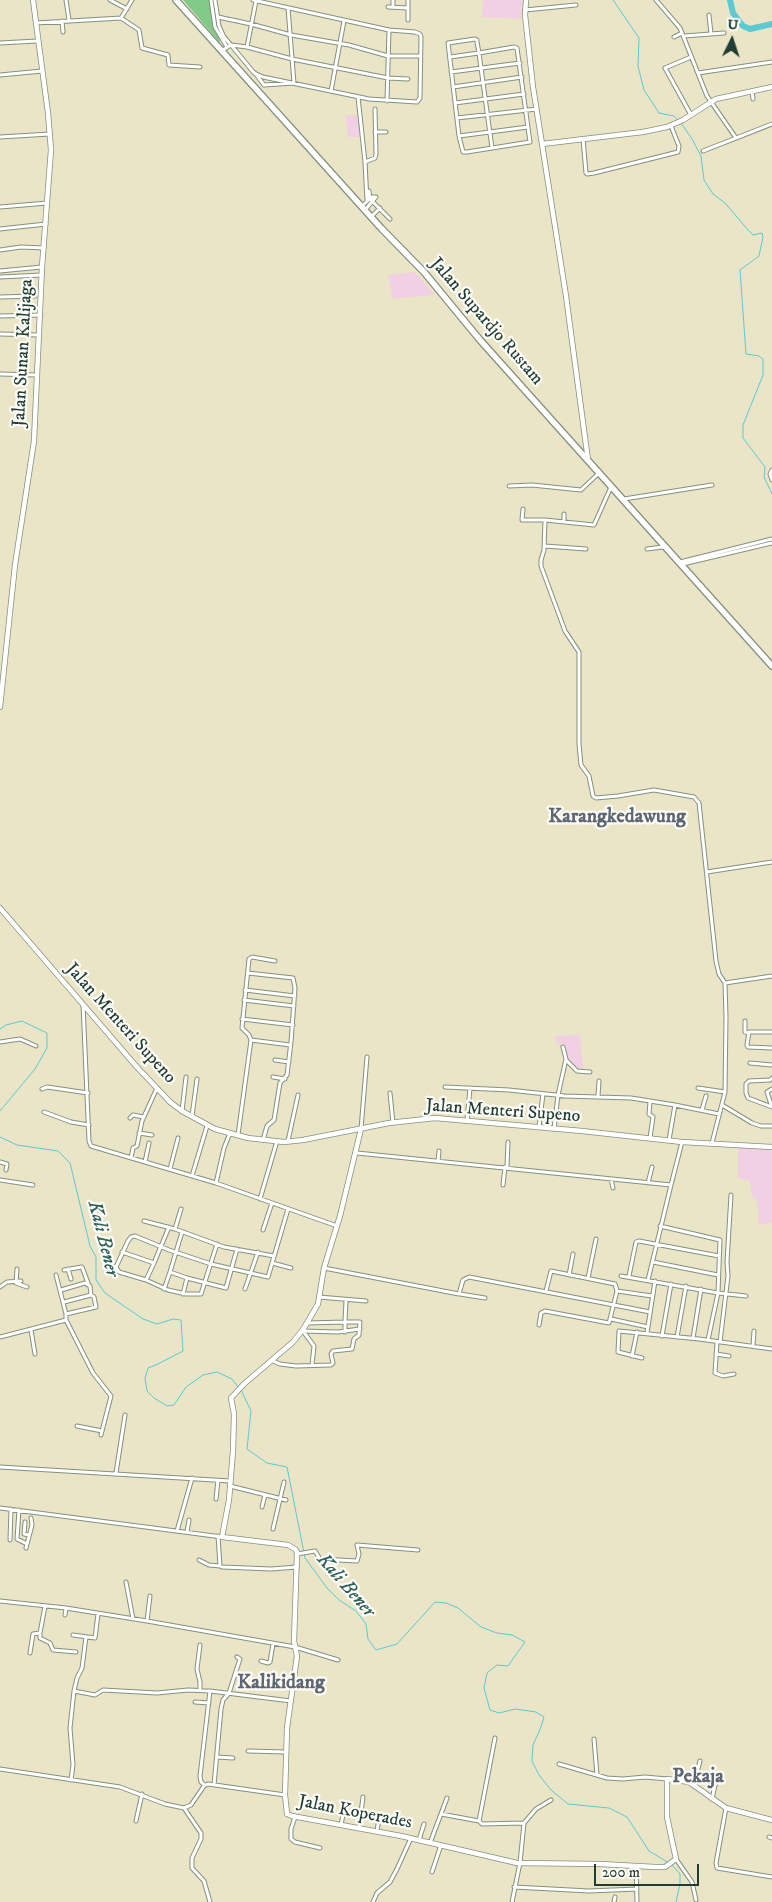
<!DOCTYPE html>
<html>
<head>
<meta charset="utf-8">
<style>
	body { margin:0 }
	#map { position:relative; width:772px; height:1902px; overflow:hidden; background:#eae5c6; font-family:"IM FELL DW Pica",serif }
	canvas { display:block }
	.north { position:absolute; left:707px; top:15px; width:50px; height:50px; -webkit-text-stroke:4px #fdfcf7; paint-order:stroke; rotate:4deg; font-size:14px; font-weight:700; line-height:20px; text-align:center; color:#1f3d34 }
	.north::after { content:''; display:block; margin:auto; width:18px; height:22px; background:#1f3d34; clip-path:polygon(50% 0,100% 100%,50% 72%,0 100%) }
	.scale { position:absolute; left:594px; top:1864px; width:105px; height:22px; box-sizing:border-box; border:2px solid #1f3d34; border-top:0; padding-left:6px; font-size:15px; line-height:18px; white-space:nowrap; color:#1f3d34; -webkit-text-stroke:4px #fdfcf7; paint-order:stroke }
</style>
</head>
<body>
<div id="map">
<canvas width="772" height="1902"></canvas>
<div class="north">U</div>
<div class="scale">200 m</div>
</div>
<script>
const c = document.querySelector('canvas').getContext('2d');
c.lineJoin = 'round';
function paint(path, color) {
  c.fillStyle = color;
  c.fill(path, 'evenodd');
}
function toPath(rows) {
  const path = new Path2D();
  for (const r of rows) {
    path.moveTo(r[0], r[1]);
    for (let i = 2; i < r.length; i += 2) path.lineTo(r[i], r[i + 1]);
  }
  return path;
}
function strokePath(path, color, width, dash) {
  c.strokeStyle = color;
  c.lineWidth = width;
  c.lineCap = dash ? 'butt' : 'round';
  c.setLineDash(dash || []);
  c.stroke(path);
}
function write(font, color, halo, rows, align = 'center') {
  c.font = font + ' "IM FELL DW Pica",serif';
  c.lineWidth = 4.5;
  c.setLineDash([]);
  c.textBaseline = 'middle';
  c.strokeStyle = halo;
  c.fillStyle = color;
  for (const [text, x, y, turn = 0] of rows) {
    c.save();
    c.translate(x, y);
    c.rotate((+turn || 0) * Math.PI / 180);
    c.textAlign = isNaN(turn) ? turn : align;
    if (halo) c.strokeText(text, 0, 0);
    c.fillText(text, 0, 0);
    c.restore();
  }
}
const built = toPath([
	[483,0,522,0,521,19,482,17],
	[346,115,357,115,360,137,348,137],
	[415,272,435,295,393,299,388,275],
	[580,1035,583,1069,575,1068,565,1054,564,1044,557,1044,555,1036],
	[738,1145,772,1147,772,1223,758,1225,759,1213,756,1199,752,1196,750,1181,738,1178]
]);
const green = toPath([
	[183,0,214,0,220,43]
]);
const stream = toPath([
	[613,0,639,38,638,66,644,90,659,113,674,116,678,120],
	[681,123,692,139,701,156,704,180,713,194,725,203,748,230,753,235,762,233,763,237,759,256,740,270,746,354,759,356,763,359,763,375,743,425,743,438,765,467,764,477,772,494],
	[0,1029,6,1025,22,1021,47,1033,47,1048,35,1069,0,1111],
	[0,1137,17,1145,58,1151,70,1163,90,1246,96,1257,96,1280,105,1293,143,1319,157,1324,173,1319,181,1320,183,1351,158,1364,148,1368,145,1378,147,1391,154,1398,167,1406,174,1405,186,1387,203,1375,217,1372,232,1379,238,1387],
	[241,1390,251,1411,247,1449,267,1463,287,1467,305,1558,327,1588,339,1600,356,1611,366,1624,368,1639,376,1650,397,1644,435,1602,446,1603,458,1608,481,1627,497,1633,512,1635,525,1642,508,1666,497,1665,487,1673,484,1688,490,1710,499,1713,515,1709,536,1712,544,1717,541,1727,533,1745,532,1761,539,1775,551,1790,568,1804,609,1808,627,1817,649,1851,669,1863],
	[672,1865,680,1874,680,1884,676,1902]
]);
const river = toPath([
	[730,0,733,13,743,26,750,29,772,24]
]);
const street = toPath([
	[66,0,69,20],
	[110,0,127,9],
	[211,0,215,27,227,47],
	[215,0,219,26,224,37,231,45,247,47],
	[253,0,389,30,387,101],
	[393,0,393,7],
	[656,0,680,28,707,96,736,138],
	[256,1,247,47,292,59,388,78,408,79],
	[388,7,408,8],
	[525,10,576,5],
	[709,15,711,34],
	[218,17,251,24,291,35,349,45,388,56,420,56],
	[121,18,139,30,142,48,168,55,169,65,200,67],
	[408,20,408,0],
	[62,21,63,32],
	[36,23,121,18,132,0],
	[684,36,724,33],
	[674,37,682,33],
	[0,43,37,41],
	[223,50,231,45,254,73,263,77,369,99,417,102,420,98,421,37,420,34,415,32,389,30],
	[450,57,479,53,514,47,517,48,530,142,467,152,463,152,459,136,448,43,475,39,477,40,477,42,479,53,481,68,492,148],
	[451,72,520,63],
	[255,73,264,85,294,83,288,8],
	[698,73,772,62],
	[0,75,42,71],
	[453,87,522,77],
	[331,91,344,21],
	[752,91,753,99],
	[358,97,365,162,367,201],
	[455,103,524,94],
	[691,115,665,68,691,57],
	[457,118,537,109],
	[375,132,386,132],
	[459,136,528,127],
	[0,137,50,134],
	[583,139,586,173,587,174,594,173,678,152,679,146,671,126],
	[703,151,772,124],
	[365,162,375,158,376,154,375,109],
	[369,191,370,199,390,219],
	[362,206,372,197,376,197,365,210],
	[0,207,47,203],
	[371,217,380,208],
	[0,229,46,224],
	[0,250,21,247,44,248],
	[0,271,42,267],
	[0,277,42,275],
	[0,297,35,296],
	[0,316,41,315],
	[0,334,39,335],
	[0,374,37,375],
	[772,470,770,474,772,480],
	[509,486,532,485,581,490,599,473],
	[611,487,594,525,545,520,544,550,541,560,541,566,565,631,579,652,579,744,581,765,589,776,593,796,596,798,618,796,654,790,694,797,699,803,716,961,719,974,725,983,726,1017,725,1092,712,1143],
	[624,499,712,485],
	[523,509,522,520,545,520],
	[564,521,564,514],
	[545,546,586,549],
	[647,549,663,547],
	[680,562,772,539],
	[683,564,772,543],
	[707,872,772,862],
	[248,973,293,978,295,988,291,1042,287,1075,280,1083,274,1120,267,1126,263,1140],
	[725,983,772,976],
	[245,990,295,996],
	[244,1000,294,1006],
	[83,1004,89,1141,91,1146,216,1183,337,1226],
	[242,1019,293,1025],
	[745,1021,745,1032,748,1033],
	[772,1032,749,1032,747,1045,748,1047,772,1048],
	[251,1040,290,1045],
	[0,1042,20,1039,36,1046],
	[275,1060,289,1062],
	[566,1060,577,1071,590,1072],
	[750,1063,772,1065],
	[273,1077,285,1079],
	[772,1078,770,1080,749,1081,746,1084,746,1093,748,1098,772,1107],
	[445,1087,509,1090,565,1096,631,1098,675,1105],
	[698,1088,725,1092],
	[42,1089,47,1087,88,1093],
	[390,1093,393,1123],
	[598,1096,599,1081],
	[722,1105,752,1123,761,1126,772,1126],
	[772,1107,767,1092,772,1089],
	[702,1110,706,1096],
	[182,1111,186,1077],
	[44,1112,71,1122,89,1125],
	[192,1116,197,1079],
	[130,1118,133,1115,144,1117],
	[467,1121,470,1088],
	[539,1127,543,1094],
	[361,1129,367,1057],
	[554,1129,558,1095,566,1059,563,1047],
	[139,1133,152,1135],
	[238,1135,251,1040,249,1035,242,1028,249,959,252,957,275,961],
	[650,1138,653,1117,649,1114,650,1102],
	[669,1140,675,1105,719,1114],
	[288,1141,298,1095],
	[357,1153,671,1185,648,1280],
	[131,1158,133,1148,137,1146,142,1121,157,1088],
	[438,1161,439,1151],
	[0,1162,7,1164,6,1170],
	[145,1162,149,1143],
	[507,1167,508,1142],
	[170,1169,178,1138],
	[192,1176,207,1126],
	[611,1179,613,1188],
	[0,1180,33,1185],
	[216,1183,224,1148,230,1133],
	[648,1183,652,1167],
	[503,1185,505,1167],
	[671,1185,682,1142],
	[260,1199,277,1141],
	[181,1209,175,1229,224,1247,274,1256],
	[144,1221,175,1229],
	[263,1230,272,1203],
	[182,1232,170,1272,187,1278,226,1288,237,1249],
	[122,1252,154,1263,169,1227],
	[653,1262,718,1275],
	[154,1263,146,1280,119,1272,116,1267,128,1241,131,1237,135,1236,169,1250,211,1264,268,1277,288,1209],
	[272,1263,291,1268],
	[324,1268,459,1294,463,1280,469,1277,650,1312],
	[17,1269,16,1283,27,1287],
	[68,1269,71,1279],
	[64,1270,82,1267,88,1283],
	[56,1275,66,1314,66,1320,93,1373,111,1396,101,1435],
	[569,1275,573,1254],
	[621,1276,718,1293,720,1240,660,1226],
	[629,1276,636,1242,639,1241,719,1256],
	[588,1278,596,1239],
	[146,1280,168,1290,186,1294,201,1294,217,1244],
	[0,1287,7,1282,21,1281],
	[164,1289,170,1272],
	[245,1289,258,1252],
	[61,1290,85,1283,90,1286,91,1295,64,1302],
	[617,1291,652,1296],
	[183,1294,187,1278],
	[460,1294,485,1298],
	[319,1297,366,1301],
	[66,1314,96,1307,94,1297,91,1295],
	[611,1319,648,1327],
	[307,1323,345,1322,345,1332],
	[539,1325,541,1313,545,1311,609,1323,617,1291,615,1284,551,1271,546,1291],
	[31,1330,35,1354],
	[302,1331,338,1332,360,1329],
	[303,1331,314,1346,312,1365],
	[647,1333,655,1281],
	[662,1336,671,1284],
	[0,1337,66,1320],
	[677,1337,686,1286],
	[693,1338,701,1289],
	[708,1340,718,1293,746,1296],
	[717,1342,715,1373,723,1376,734,1374],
	[720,1342,728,1276,727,1262,731,1195],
	[753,1346,754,1331],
	[716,1354,729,1356],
	[632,1356,637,1332],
	[642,1358,618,1352,619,1331,699,1339,772,1349],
	[273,1361,280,1364,296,1366,331,1365,333,1363,331,1354,333,1351,352,1349,354,1339,359,1335,360,1322,345,1322,346,1300],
	[77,1426,102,1431],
	[0,1467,230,1481],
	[116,1473,125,1415],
	[230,1486,286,1500],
	[216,1499,218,1480],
	[262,1507,265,1495],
	[0,1508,222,1537],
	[19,1510,17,1539,27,1544],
	[25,1522,24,1534,29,1535],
	[273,1529,284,1482],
	[177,1531,192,1478],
	[187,1532,189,1520],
	[218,1536,220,1566,222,1567,271,1569,297,1567],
	[10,1540,11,1509],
	[26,1548,32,1525,31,1518],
	[297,1554,315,1551,320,1559,357,1561,359,1554,357,1545,418,1550],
	[199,1560,209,1565,220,1566],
	[126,1582,133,1619],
	[0,1601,66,1608,147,1621,295,1647,338,1660],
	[65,1615,66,1608],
	[147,1621,150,1596],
	[40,1633,40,1638,50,1643,53,1650,76,1652],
	[73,1635,95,1638,98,1614],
	[30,1653,33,1634,40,1633,45,1606],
	[261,1661,268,1663,270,1662,273,1644],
	[200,1690,200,1682,197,1669,200,1645],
	[74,1691,95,1695,103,1690,157,1693,188,1690,210,1691,291,1701],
	[195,1702,209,1703],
	[495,1738,479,1821,482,1824,524,1823,520,1863,512,1902],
	[594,1739,597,1775],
	[248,1751,286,1752],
	[217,1757,233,1758],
	[559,1764,607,1778,623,1779,645,1777,667,1779],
	[0,1769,120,1787,165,1804,184,1808,191,1805,204,1786,208,1784,285,1795],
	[71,1780,73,1765,70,1728,74,1691,77,1678,82,1668,86,1637],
	[694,1784,700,1761],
	[205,1785,201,1782,200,1776,210,1691],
	[214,1785,221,1709,223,1700,229,1693,239,1662,240,1659,237,1657],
	[712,1799,716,1781],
	[184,1808,201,1833,201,1839,192,1858,192,1868,204,1881,210,1902],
	[726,1808,716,1863,717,1868,772,1877],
	[441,1814,479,1821],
	[295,1817,291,1829,291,1839,295,1842,320,1848],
	[136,1821,142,1794],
	[524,1823,536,1809,551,1800],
	[341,1825,345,1805],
	[359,1828,363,1797],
	[377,1831,379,1818],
	[769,1837,772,1838],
	[419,1840,424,1824],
	[430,1843,447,1798],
	[676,1859,692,1882,696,1900],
	[636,1866,637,1902],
	[432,1872,441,1845],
	[514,1887,589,1891,637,1889],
	[373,1902,377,1893,390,1882,397,1869,411,1838],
	[614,1902,615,1897]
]);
const secondary = toPath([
	[526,0,525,15,533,87,566,296,588,460],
	[542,144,643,132,667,127,683,120,716,99,772,87],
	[0,707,15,565,34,441,42,267,51,150,48,113,33,0],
	[0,908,136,1066,170,1102,182,1111,215,1129,248,1138,284,1142,303,1140,389,1123,435,1118,582,1131,682,1142,772,1147],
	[361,1129,340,1216,324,1268,318,1304,304,1328,293,1342,244,1384,231,1398,234,1414,233,1451,229,1500,222,1537,288,1545,295,1549,297,1552,294,1641,297,1656,287,1728,285,1795,287,1814,292,1816,401,1836,517,1863,600,1864,655,1867,665,1867,676,1859,667,1817,667,1779,689,1782,726,1808,772,1820]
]);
const highway = toPath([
	[176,0,381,228,424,272,480,340,772,666]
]);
const streetNames = [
	["Jalan Supardjo Rustam",486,322,49],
	["Jalan Sunan Kalijaga",24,353,-87],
	["Jalan Menteri Supeno",120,1024,48],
	["Jalan Menteri Supeno",503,1112,4],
	["Jalan Koperades",355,1813,11]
];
const waterNames = [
	["Kali Bener",102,1239,76],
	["Kali Bener",345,1586,49]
];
const quarterNames = [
	["Karangkedawung",617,818],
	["Kalikidang",281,1684],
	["Pekaja",698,1778]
];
paint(built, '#f1d0e3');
paint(green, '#82ca87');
strokePath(stream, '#5cc9d3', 1);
strokePath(river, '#5cc9d3', 6);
strokePath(street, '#84917d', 5);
strokePath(secondary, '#84917d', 6);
strokePath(highway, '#84917d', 8);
strokePath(street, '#fff', 3);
strokePath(secondary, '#fff', 4.5);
strokePath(highway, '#fff', 5.5);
write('18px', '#1f3d34', '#fdfcf7', streetNames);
write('italic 19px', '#2e605c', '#fdfcf7', waterNames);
write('bold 20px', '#5e6673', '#fdfcf7', quarterNames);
</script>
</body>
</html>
